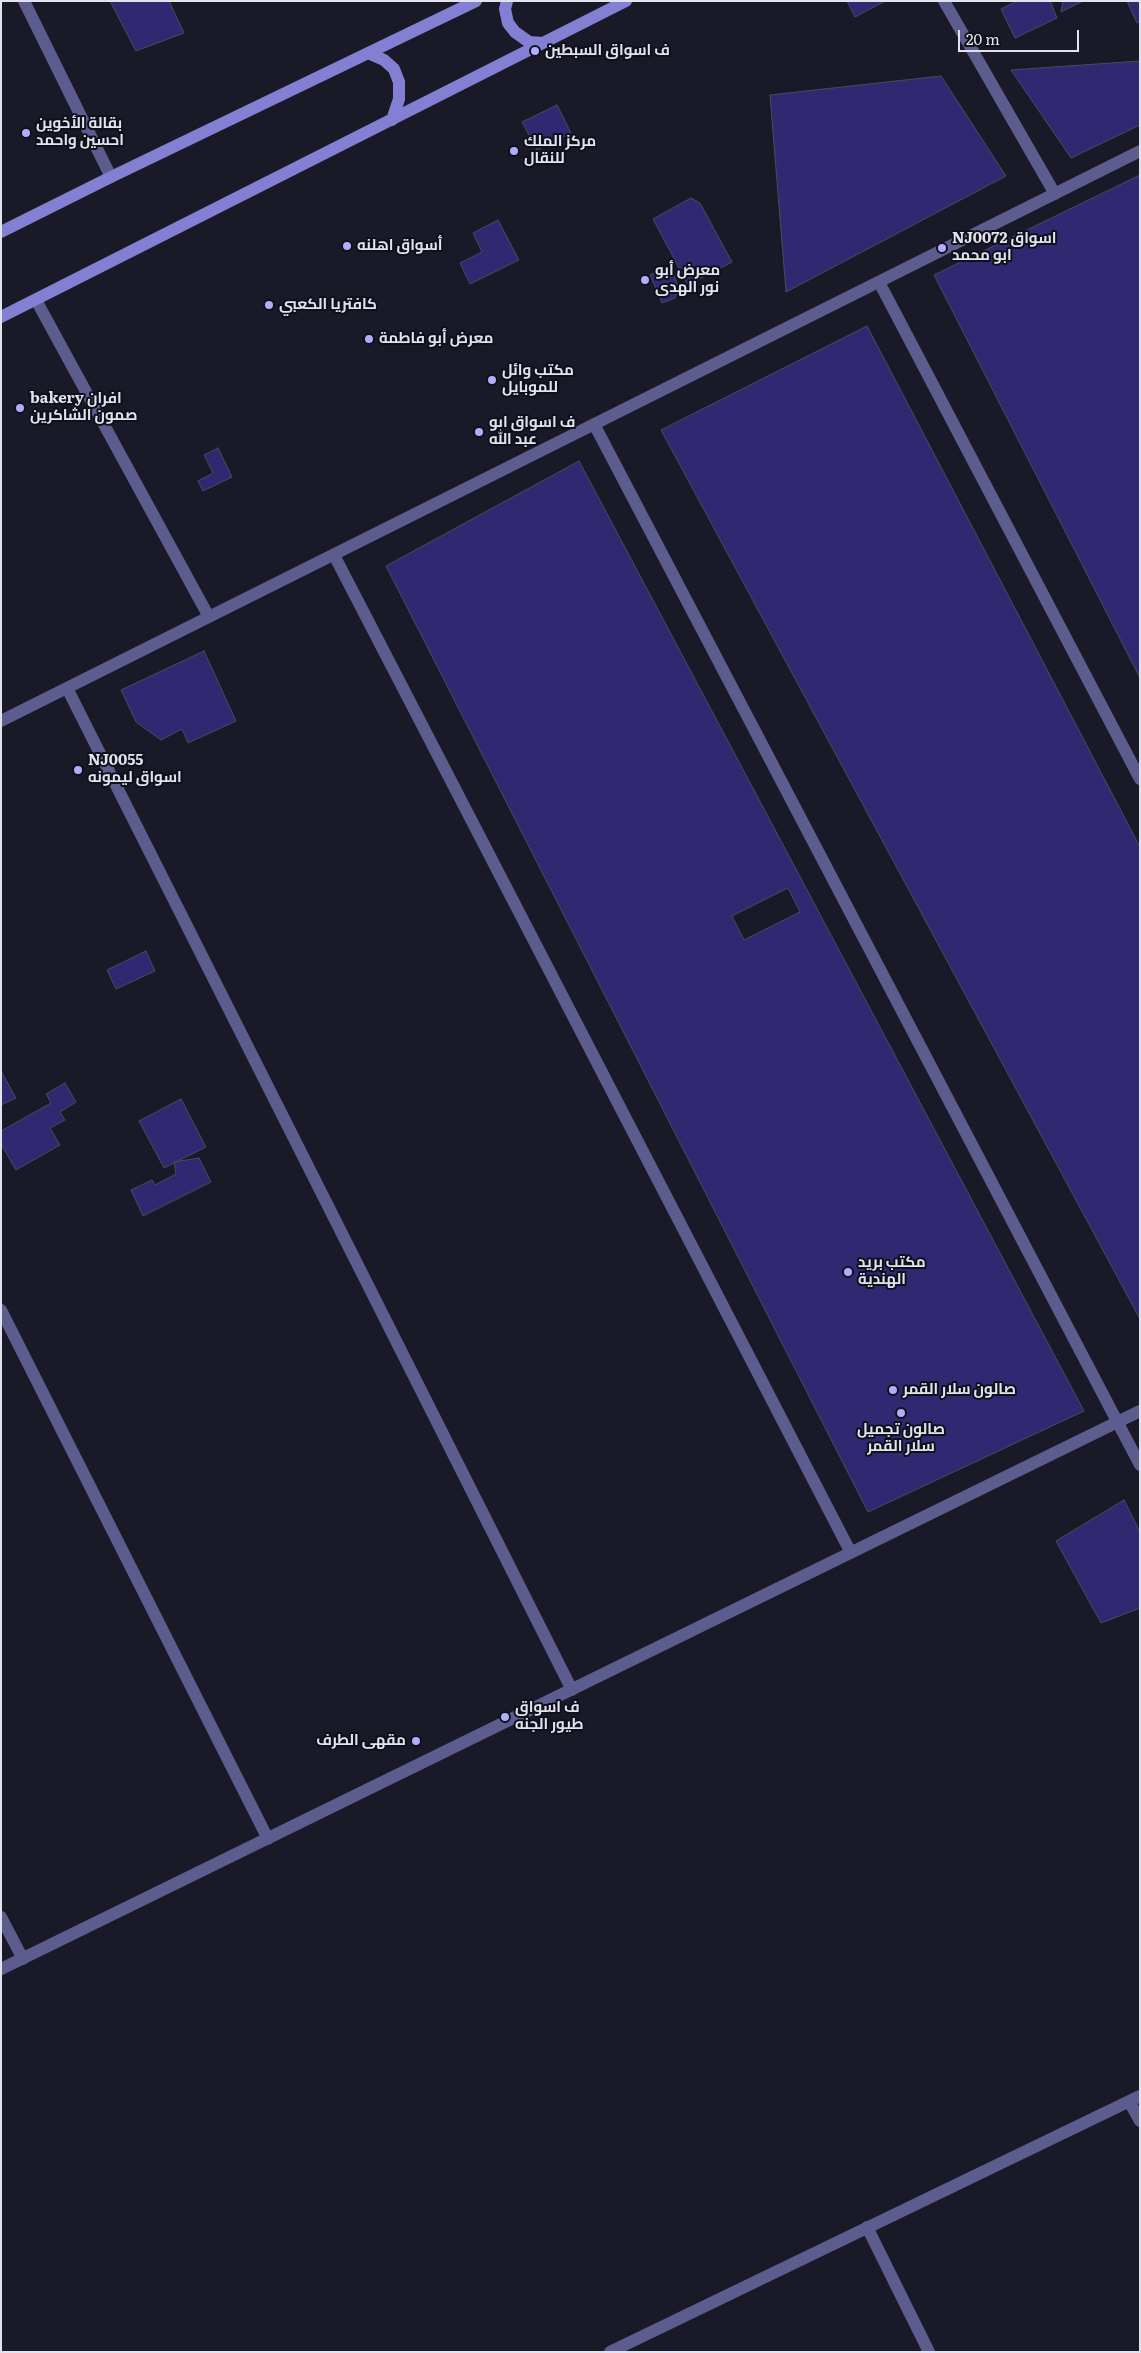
<!DOCTYPE html>
<html>
<head>
<meta charset="utf-8">
<style>
	body { margin:0 }
	#map { position:relative; width:1141px; height:2353px; overflow:hidden; background:#191927; font-family:Literata,serif }
	canvas { display:block }
	.frame { position:absolute; inset:0; border:2px solid #e2e3ec; pointer-events:none }
	.scale { position:absolute; left:958px; top:30px; width:121px; height:22px; box-sizing:border-box; border:2px solid #e2e3ec; border-top:0; padding-left:6px; font-size:15px; line-height:18px; white-space:nowrap; color:#e2e3ec; -webkit-text-stroke:4px #10101d; paint-order:stroke }
</style>
</head>
<body>
<div id="map">
<canvas width="1141" height="2353"></canvas>
<div class="frame"></div>
<div class="scale">20 m</div>
</div>
<script>
const c = document.querySelector('canvas').getContext('2d');
c.lineJoin = 'round';
function paint(path, color) {
  c.fillStyle = color;
  c.fill(path, 'evenodd');
}
function toPath(rows) {
  const path = new Path2D();
  for (const r of rows) {
    path.moveTo(r[0], r[1]);
    for (let i = 2; i < r.length; i += 2) path.lineTo(r[i], r[i + 1]);
  }
  return path;
}
function strokePath(path, color, width, dash) {
  c.strokeStyle = color;
  c.lineWidth = width;
  c.lineCap = dash ? 'butt' : 'round';
  c.setLineDash(dash || []);
  c.stroke(path);
}
function write(font, color, halo, rows, align = 'center') {
  c.font = font + ' Literata,Cairo,serif';
  c.lineWidth = 4;
  c.setLineDash([]);
  c.textBaseline = 'middle';
  c.strokeStyle = halo;
  c.fillStyle = color;
  for (const [text, x, y, turn = 0] of rows) {
    c.save();
    c.translate(x, y);
    c.rotate((+turn || 0) * Math.PI / 180);
    c.textAlign = isNaN(turn) ? turn : align;
    if (halo) c.strokeText(text, 0, 0);
    c.fillText(text, 0, 0);
    c.restore();
  }
}
const building = toPath([
	[110,1,169,1,184,33,136,51,110,1],
	[847,1,885,1,855,17,847,1],
	[1017,1,1050,1,1057,18,1015,38,1001,9,1017,1],
	[1063,1,1083,1,1061,12,1063,1],
	[1127,1,1140,1,1140,21,1137,23,1127,1],
	[1140,61,1140,125,1071,158,1011,70,1140,61],
	[941,76,1006,176,786,292,770,95,941,76],
	[557,105,571,133,537,150,522,122,557,105],
	[1140,175,1140,678,934,275,1140,175],
	[691,198,700,203,732,262,688,285,653,219,691,198],
	[498,220,519,260,470,284,460,263,482,252,473,233,498,220],
	[670,266,679,288,675,298,662,303,650,275,670,266],
	[867,326,1140,847,1140,1319,661,430,867,326],
	[218,448,232,477,203,491,198,481,213,473,204,455,218,448],
	[579,461,1084,1411,868,1512,386,566,579,461],
	[204,651,236,721,188,743,182,729,161,740,136,722,121,690,204,651],
	[788,888,800,912,744,940,732,916,788,888],
	[146,951,155,971,116,989,107,970,146,951],
	[1,1071,16,1098,1,1105,1,1071],
	[65,1083,76,1102,60,1112,65,1120,50,1128,60,1145,16,1170,1,1144,1,1131,51,1103,46,1094,65,1083],
	[181,1099,206,1147,164,1168,139,1121,181,1099],
	[199,1158,211,1182,143,1216,131,1190,152,1180,155,1185,176,1174,174,1162,199,1158],
	[1124,1500,1140,1532,1140,1608,1101,1623,1056,1541,1124,1500]
]);
const minor = toPath([
	[24,1,111,177],
	[944,1,1055,194],
	[879,282,1140,779],
	[36,300,209,617],
	[594,424,1140,1465],
	[334,555,851,1553],
	[67,688,572,1690],
	[1,721,1140,151],
	[1,1310,268,1839],
	[1,1917,23,1959],
	[1,1969,1140,1411],
	[1129,2101,1140,2121],
	[867,2227,929,2352],
	[610,2352,1140,2096]
]);
const secondary = toPath([
	[507,1,505,9,508,23,515,32,529,42,543,43],
	[368,53,384,60,394,69,399,82,399,99,392,120],
	[1,232,111,177,476,1],
	[1,317,626,1]
]);
const markers = [
	[535,51,5,"#afaefa"],
	[26,133,5,"#afaefa"],
	[514,151,5,"#afaefa"],
	[347,246,5,"#afaefa"],
	[942,248,5,"#afaefa"],
	[645,280,5,"#afaefa"],
	[269,305,5,"#afaefa"],
	[369,339,5,"#afaefa"],
	[492,380,5,"#afaefa"],
	[20,408,5,"#afaefa"],
	[479,432,5,"#afaefa"],
	[78,770,5,"#afaefa"],
	[848,1272,5,"#afaefa"],
	[893,1390,5,"#afaefa"],
	[901,1413,5,"#afaefa"],
	[505,1717,5,"#afaefa"],
	[416,1741,5,"#afaefa"]
];
const poiNames = [
	["ف اسواق السبطين",545,51],
	["بقالة الأخوين",36,124],
	["احسين واحمد",36,141],
	["مركز الملك",524,142],
	["للنقال",524,159],
	["NJ0072 اسواق",952,239],
	["ابو محمد",952,256],
	["أسواق اهلنه",357,246],
	["معرض أبو",655,271],
	["نور الهدى",655,288],
	["كافتريا الكعبي",279,305],
	["معرض أبو فاطمة",379,339],
	["مكتب وائل",502,371],
	["للموبايل",502,388],
	["bakery افران",30,399],
	["صمون الشاكرين",30,416],
	["ف اسواق ابو",489,423],
	["عبد الله",489,440],
	["NJ0055",88,761],
	["اسواق ليمونه",88,778],
	["مكتب بريد",858,1263],
	["الهندية",858,1280],
	["صالون سلار القمر",903,1390],
	["صالون تجميل",901,1430,"center"],
	["سلار القمر",901,1447,"center"],
	["ف اسواق",515,1708],
	["طيور الجنه",515,1725],
	["مقهى الطرف",406,1741,"right"]
];
paint(building, '#322872');
strokePath(building, '#4b4b5b', 1);
strokePath(minor, '#5d5c8f', 12);
strokePath(secondary, '#8380d3', 12);
for (const [x, y, r, color] of markers) {
  const dot = new Path2D();
  dot.arc(x, y, r, 0, 2 * Math.PI);
  c.fillStyle = color;
  c.fill(dot);
  strokePath(dot, '#10101d', 2);
}
write('bold 15px', '#e2e3ec', '#10101d', poiNames, 'left');
</script>
</body>
</html>
